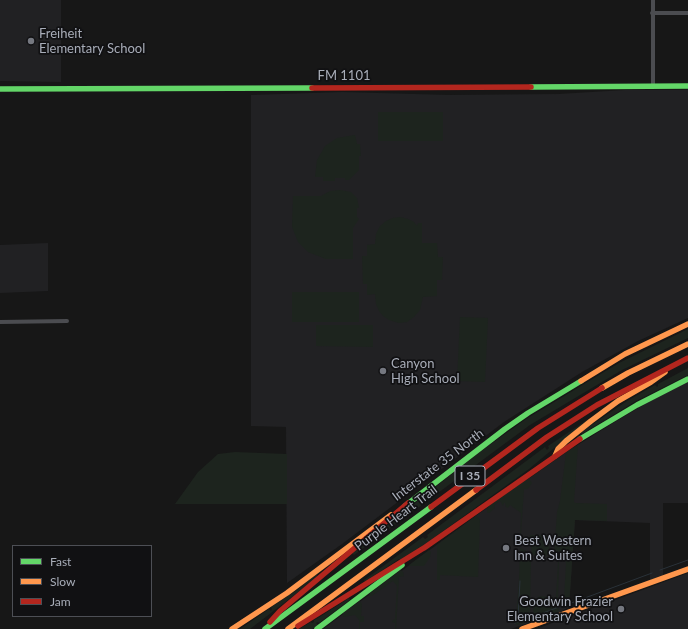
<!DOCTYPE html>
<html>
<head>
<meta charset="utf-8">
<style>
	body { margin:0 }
	#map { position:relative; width:688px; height:629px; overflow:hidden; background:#171717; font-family:Lato,sans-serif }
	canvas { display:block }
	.legend { position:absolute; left:12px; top:545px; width:140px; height:72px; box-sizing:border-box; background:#111113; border:1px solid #4d4f55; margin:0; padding:5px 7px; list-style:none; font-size:12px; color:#a8adb8 }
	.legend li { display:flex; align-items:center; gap:8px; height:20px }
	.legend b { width:20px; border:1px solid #4d4f55 }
</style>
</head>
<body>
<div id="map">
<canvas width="688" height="629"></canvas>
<ul class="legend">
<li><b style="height:5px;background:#63d668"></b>Fast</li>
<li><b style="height:5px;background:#ff974d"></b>Slow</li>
<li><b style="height:5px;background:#b3261e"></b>Jam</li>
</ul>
</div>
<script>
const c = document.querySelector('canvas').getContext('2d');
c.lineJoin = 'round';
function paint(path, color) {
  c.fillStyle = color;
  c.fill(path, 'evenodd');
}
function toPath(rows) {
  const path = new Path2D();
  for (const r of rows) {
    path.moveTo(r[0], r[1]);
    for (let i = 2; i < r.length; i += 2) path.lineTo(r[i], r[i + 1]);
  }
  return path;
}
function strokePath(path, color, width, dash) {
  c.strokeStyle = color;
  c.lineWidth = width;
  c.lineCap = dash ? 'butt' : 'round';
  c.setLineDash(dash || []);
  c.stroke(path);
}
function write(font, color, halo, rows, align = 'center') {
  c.font = font + ' Lato,sans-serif';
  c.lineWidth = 3.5;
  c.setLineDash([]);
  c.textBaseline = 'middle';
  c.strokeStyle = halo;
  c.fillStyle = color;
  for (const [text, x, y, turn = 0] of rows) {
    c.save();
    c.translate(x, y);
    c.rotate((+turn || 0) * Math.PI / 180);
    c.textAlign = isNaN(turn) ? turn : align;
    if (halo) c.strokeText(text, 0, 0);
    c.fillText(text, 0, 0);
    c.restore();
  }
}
const built = toPath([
	[0,0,61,0,61,82,0,81],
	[625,90,688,90,688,318,638,341,582,372,504,422,342,544,287,583,286,427,251,426,251,95,343,92,449,95,559,94],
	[48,243,48,291,0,293,0,245],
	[688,382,688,503,663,503,663,575,650,580,650,523,575,520,569,607,560,612,511,629,323,629,477,515,568,451,618,420,652,400],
	[688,573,688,629,536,629,645,589]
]);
const green = toPath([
	[378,112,443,112,443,141,378,141],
	[355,135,357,144,360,144,361,156,359,156,359,170,349,180,345,180,345,178,335,178,335,181,323,181,323,177,315,177,317,160,325,146,337,138],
	[340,190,351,192,357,198,359,208,357,208,357,217,359,219,353,228,353,259,326,259,308,252,298,242,292,227,293,196,321,196,330,191],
	[400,217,408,219,414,222,417,226,418,223,422,223,422,243,437,243,438,257,443,257,442,280,437,280,437,296,423,297,420,310,414,317,407,322,399,323,389,320,383,316,379,311,376,304,375,294,367,295,367,284,363,284,362,256,367,256,367,245,375,244,376,234,380,226,386,221,393,218],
	[292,292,359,292,359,322,292,322],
	[460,317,488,318,485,382,457,381],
	[316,325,373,325,373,347,316,346],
	[688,329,688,338,622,370,530,425,354,555,352,553,481,451,526,419,619,363],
	[688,368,688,375,636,401,582,434,581,432,627,401,655,385,657,387,658,386,658,384],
	[590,418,529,469,428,542,400,560,399,559,365,582,364,580,423,537,425,539,428,537,427,535,545,447,547,450,549,448,548,446],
	[578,445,574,502,576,503,607,504,607,521,575,520,569,607,567,607,564,598,566,563,564,560,558,558,558,556,554,555,557,512,560,501,566,453],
	[235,452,287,454,287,504,175,504,198,472,218,454],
	[527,479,530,480,532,483,528,489,524,489,520,548,526,551,527,556,531,560,530,620,528,622,517,625,515,624,514,620,516,620,519,579,521,513,510,505,508,508,506,507,505,503,504,503,503,506,500,501,495,505,494,509,489,513,487,513,487,509,490,505,525,480,526,481],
	[476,516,480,519,478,577,440,575,440,580,437,580,437,545],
	[530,535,550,535,549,552,547,555,544,557,538,557,532,554,531,547,529,543],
	[429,550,431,552,430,557,424,566,410,566,409,565],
	[558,562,559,562,558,599,559,610,558,612,538,619,535,617,533,611,534,604,538,597,539,596,556,598],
	[401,570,403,572,404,576,399,577,396,629,395,629,395,623,392,622,393,620,395,619,397,586,393,581,372,596,369,596,370,593],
	[316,574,318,577,250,629,240,629,269,609,271,611,272,609,271,607,297,590],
	[349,598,350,600,319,623,318,622,316,623,318,625,312,629,299,629,311,622,312,623,314,622,314,620,321,616],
	[360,601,362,604,361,616,364,616,364,622,360,622,360,629,359,629,359,620,355,615,343,617,343,613]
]);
const stream = toPath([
	[660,570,688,560],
	[566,605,652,573],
	[535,616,559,607],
	[518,618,520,581],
	[515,623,528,618]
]);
const street = toPath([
	[653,0,653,86],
	[652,13,688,13],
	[0,322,67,321]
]);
const fast = toPath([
	[531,87,688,86],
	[0,89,312,88],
	[580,439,637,405,688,379],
	[405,506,505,429,528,413,581,381],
	[265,629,431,507],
	[317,629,402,565]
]);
const slow = toPath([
	[581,381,625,354,688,324],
	[602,388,628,373,688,344],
	[555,456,558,449,566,441,591,421,618,401,651,382,665,372],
	[232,629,287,593,391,515],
	[288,629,476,490],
	[522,629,688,569]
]);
const jam = toPath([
	[312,88,531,87],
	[476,490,547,437,597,405,688,358],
	[431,507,538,428,602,388],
	[424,548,580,439],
	[270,622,280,611,408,503],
	[298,626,427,546]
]);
const markers = [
	[31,41,4,"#757880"],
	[383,371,4,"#757880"],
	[506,548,4,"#757880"],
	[621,609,4,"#757880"]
];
const shields = [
	[470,476,30]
];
const shieldNames = [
	["I 35",470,476]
];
const poiNames = [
	["Freiheit",39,34],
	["Elementary School",39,49],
	["Canyon",391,364],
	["High School",391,379],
	["Best Western",514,541],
	["Inn & Suites",514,556],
	["Goodwin Frazier",613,602,"right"],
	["Elementary School",613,617,"right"]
];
const streetNames = [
	["FM 1101",344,76],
	["Interstate 35 North",438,465,-37],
	["Purple Heart Trail",396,518,-37]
];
paint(built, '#212123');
paint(green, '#1d241e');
strokePath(stream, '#2a3239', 1);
strokePath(street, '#4b4c50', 4);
strokePath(fast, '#63d668', 5.5);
strokePath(slow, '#ff974d', 5.5);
strokePath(jam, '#b3261e', 5.5);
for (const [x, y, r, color] of markers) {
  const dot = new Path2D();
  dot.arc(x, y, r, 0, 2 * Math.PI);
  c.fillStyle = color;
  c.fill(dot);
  strokePath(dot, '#111113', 1.5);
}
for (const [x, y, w] of shields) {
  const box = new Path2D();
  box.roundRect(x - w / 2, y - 10, w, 20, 3);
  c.fillStyle = '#111113';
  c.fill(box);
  strokePath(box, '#a8adb8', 1);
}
write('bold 12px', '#a8adb8', null, shieldNames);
write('13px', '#a8adb8', '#111113', poiNames, 'left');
write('13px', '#a8adb8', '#111113', streetNames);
</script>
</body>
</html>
